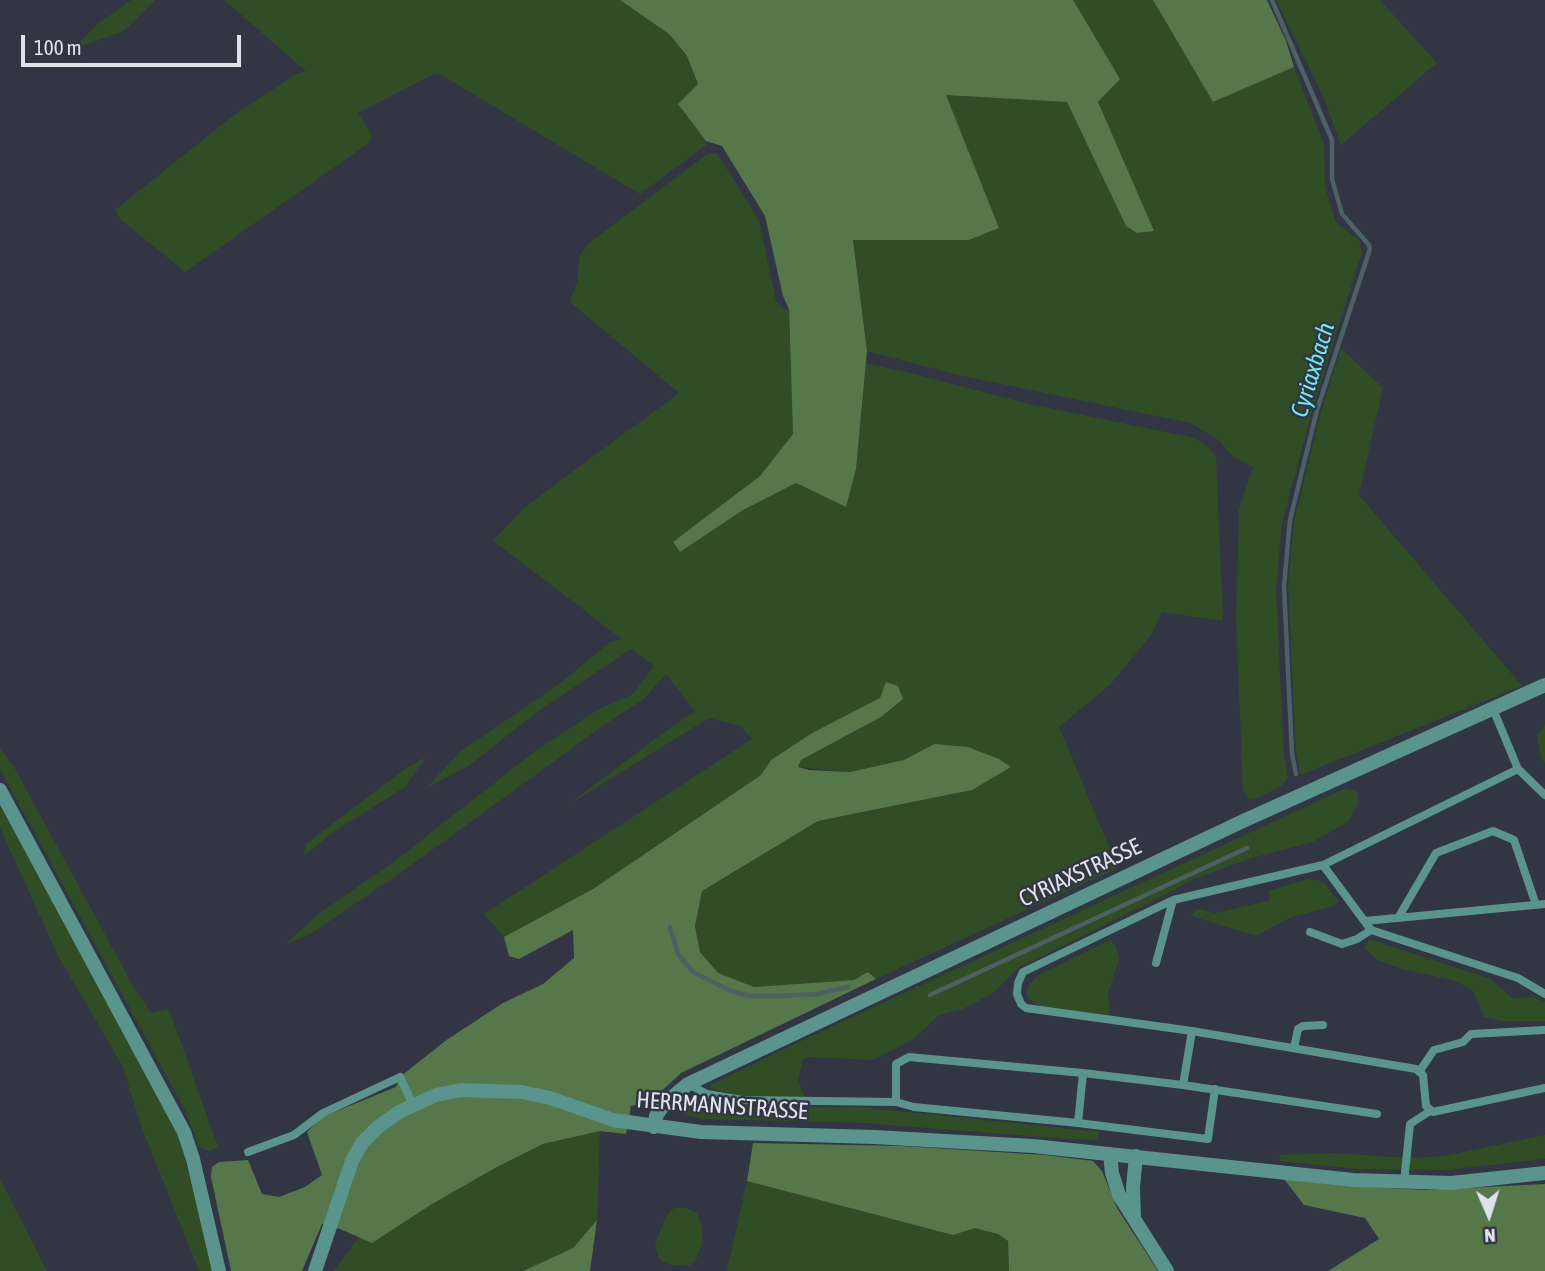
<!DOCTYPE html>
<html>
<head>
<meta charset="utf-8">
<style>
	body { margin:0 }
	#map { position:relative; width:1545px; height:1271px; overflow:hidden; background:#323544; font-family:"Asap Condensed",sans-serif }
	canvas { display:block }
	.north { position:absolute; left:1454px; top:1180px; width:70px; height:70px; -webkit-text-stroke:5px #323544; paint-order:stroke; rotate:177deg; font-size:19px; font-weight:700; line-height:28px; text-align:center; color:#e0e2ec }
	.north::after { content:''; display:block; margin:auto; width:24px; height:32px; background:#e0e2ec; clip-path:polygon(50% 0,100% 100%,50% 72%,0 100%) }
	.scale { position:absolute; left:21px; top:35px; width:220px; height:32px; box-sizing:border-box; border:4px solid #e0e2ec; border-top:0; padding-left:9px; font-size:21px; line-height:24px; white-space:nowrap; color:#e0e2ec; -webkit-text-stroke:5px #323544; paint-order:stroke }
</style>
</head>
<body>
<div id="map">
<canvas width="1545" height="1271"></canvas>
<div class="north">N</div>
<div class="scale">100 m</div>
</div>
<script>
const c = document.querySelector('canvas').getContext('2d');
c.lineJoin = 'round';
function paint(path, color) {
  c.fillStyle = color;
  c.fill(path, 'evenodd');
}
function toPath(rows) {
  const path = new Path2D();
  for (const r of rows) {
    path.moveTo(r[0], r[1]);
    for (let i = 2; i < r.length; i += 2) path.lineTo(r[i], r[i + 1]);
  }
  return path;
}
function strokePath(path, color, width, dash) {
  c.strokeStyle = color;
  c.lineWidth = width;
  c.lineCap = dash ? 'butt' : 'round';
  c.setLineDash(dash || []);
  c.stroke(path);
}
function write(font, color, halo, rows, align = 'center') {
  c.font = font + ' "Asap Condensed",sans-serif';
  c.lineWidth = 5;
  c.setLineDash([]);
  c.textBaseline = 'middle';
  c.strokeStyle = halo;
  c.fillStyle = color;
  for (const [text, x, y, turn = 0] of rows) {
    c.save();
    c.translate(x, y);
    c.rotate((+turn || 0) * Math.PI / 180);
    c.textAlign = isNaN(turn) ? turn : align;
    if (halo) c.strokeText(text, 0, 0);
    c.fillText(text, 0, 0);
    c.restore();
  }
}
const green = toPath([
	[131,0,155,0,124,31,73,49,98,24],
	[224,0,620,0,669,34,687,56,698,84,678,104,706,141,706,145,640,194,443,76,434,74,358,113,372,135,369,143,185,272,120,219,115,210,234,115,296,74,306,71],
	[1073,0,1153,0,1213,102,1294,67,1324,144,1325,187,1336,222,1359,240,1362,252,1312,411,1282,523,1276,590,1284,755,1288,778,1281,786,1256,799,1248,800,1243,790,1236,619,1239,509,1253,467,1232,456,1220,441,1190,423,958,375,867,351,853,240,969,240,945,95,1067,102,1126,226,1098,102,1119,79],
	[1276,0,1380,0,1437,63,1341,145,1324,98],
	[717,153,759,220,776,301,784,309,789,309,793,434,760,476,674,542,680,552,743,510,796,483,846,507,856,469,866,363,918,375,1029,404,1195,438,1210,448,1216,457,1223,621,1162,612,1151,635,1111,684,1059,727,1118,868,876,979,868,972,854,980,754,987,717,973,700,952,695,926,702,891,818,821,972,790,1011,767,999,759,934,744,904,760,850,772,798,767,801,760,881,717,881,698,812,733,771,760,761,775,593,889,504,937,484,914,752,739,741,726,709,718,568,805,652,741,695,711,666,674,644,699,604,725,399,874,312,933,285,945,317,915,396,860,534,752,599,709,633,694,654,666,631,649,540,710,467,767,426,788,461,751,559,684,610,642,622,639,493,541,525,507,679,393,570,302,577,282,580,255,589,243,707,154],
	[1341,348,1383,388,1359,495,1522,686,1300,775,1296,753,1288,584,1294,522,1321,412],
	[1545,724,1545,763,1541,758,1537,736],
	[0,748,14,767,132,984,151,1013,169,1009,218,1147,209,1151,199,1147,185,1110,0,769],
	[426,757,405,787,332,833,304,856,306,844,406,768],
	[1346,788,1357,792,1358,804,1348,822,1312,842,1252,858,1191,880,1167,894,1020,967,992,994,963,1009,939,1015,915,1038,880,1057,871,1060,808,1057,803,1059,798,1079,805,1099,742,1096,712,1089,710,1085,807,1038],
	[0,800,179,1135,187,1160,212,1271,199,1271,143,1131,122,1065,58,956,0,828],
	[1307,879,1323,881,1339,902,1331,907,1291,917,1256,936,1191,916,1197,909,1215,913,1269,901,1268,891],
	[1369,939,1491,979,1512,998,1533,997,1545,1002,1545,1021,1501,1021,1484,1017,1473,991,1456,981,1402,969,1377,960,1365,948],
	[1110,940,1116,946,1119,959,1108,993,1110,1015,1041,1007,1027,998,1027,988,1038,975],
	[691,1099,801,1107,860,1107,1100,1132,1097,1140,1068,1139,864,1123,702,1119,681,1113,679,1104],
	[600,1131,597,1220,573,1248,523,1271,334,1271,359,1237,372,1242,432,1204,497,1167,543,1144],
	[1545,1135,1545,1159,1447,1170,1357,1169,1279,1161,1280,1155,1334,1153,1407,1158,1444,1156],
	[0,1179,47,1271,0,1271],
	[747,1181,953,1235,975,1228,998,1234,1008,1241,1009,1271,727,1271],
	[674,1208,686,1208,697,1213,702,1228,702,1243,696,1260,689,1266,672,1265,662,1262,658,1256,655,1245,665,1218]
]);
const forest = toPath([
	[620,0,1073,0,1120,79,1098,102,1154,231,1137,233,1126,226,1067,102,946,95,999,228,969,240,853,240,867,351,856,469,846,507,796,483,743,510,680,552,673,542,760,476,793,434,789,309,783,296,765,216,722,146,706,141,678,104,698,84,687,56,669,34],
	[1153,0,1267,0,1286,41,1294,67,1213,102],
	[886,682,898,686,903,699,881,717,801,760,798,767,809,770,850,772,904,760,934,744,968,747,999,759,1011,767,972,790,818,821,702,891,695,926,700,952,718,973,754,987,854,980,868,972,876,979,681,1073,652,1100,631,1106,626,1134,600,1131,543,1144,497,1167,432,1204,372,1243,340,1229,322,1224,302,1271,231,1271,211,1177,212,1167,219,1162,248,1160,262,1194,279,1197,305,1187,322,1175,307,1132,322,1117,396,1087,400,1077,445,1041,503,1003,543,984,574,958,573,930,519,959,509,956,504,937,593,889,761,775,771,760,812,733,880,698],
	[753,1143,901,1146,1045,1155,1093,1161,1102,1171,1117,1208,1158,1271,1009,1271,1008,1241,998,1234,975,1228,953,1235,747,1181],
	[1284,1179,1344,1186,1426,1190,1545,1184,1545,1271,1328,1271,1379,1239,1365,1218,1304,1205],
	[597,1220,590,1271,523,1271,573,1248]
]);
const stream = toPath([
	[1272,0,1332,140,1332,179,1342,214,1369,245,1370,249,1317,410,1290,520,1284,586,1292,754,1296,774],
	[670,927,678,954,693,972,731,991,749,996,782,996,818,994,848,987],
	[930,995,1247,848]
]);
const service = toPath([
	[1493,709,1518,769,1545,795],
	[1323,865,1371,930,1518,978,1545,994],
	[1173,900,1023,972,1018,983,1017,994,1021,1004,1026,1008,1192,1031,1416,1069,1423,1075,1426,1106,1433,1112,1545,1088],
	[1398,918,1436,853,1493,831,1514,840,1536,905],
	[1365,921,1545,904],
	[1310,932,1342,944,1357,939,1371,930],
	[1156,963,1173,900,1323,865,1518,769],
	[1192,1031,1183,1085,1377,1114],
	[1294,1048,1298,1029,1303,1026,1323,1025],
	[1419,1072,1434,1050,1463,1042,1471,1034,1545,1030],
	[688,1084,707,1094,743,1100,896,1102,896,1064,909,1057,1083,1073,1183,1085],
	[896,1102,914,1107,1078,1123,1208,1139,1215,1089],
	[1078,1123,1083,1073],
	[248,1152,294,1135,323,1113,400,1077,413,1105],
	[1404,1182,1410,1124,1430,1111]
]);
const tertiary = toPath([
	[0,790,184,1132,193,1159,219,1271],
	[654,1127,656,1116,665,1103,688,1084,1241,822,1545,685],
	[1110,1154,1112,1173,1119,1195,1167,1271],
	[1134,1218,1133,1187,1136,1156],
	[315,1271,352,1161,362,1143,378,1127,399,1112,436,1095,461,1090,522,1092,550,1098,613,1120,701,1132,874,1137,1033,1146,1353,1180,1451,1183,1545,1173]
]);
const streetNames = [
	["CYRIAXSTRASSE",1080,873,-25],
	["HERRMANNSTRASSE",722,1106,4]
];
const waterNames = [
	["Cyriaxbach",1313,370,-73]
];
paint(green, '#304d25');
paint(forest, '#56774a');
strokePath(stream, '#4d6063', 4.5);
strokePath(service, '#5a948c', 8);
strokePath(tertiary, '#5a948c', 14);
write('23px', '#e0e2ec', '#323544', streetNames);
write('italic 24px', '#71eaeb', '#323544', waterNames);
</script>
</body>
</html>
